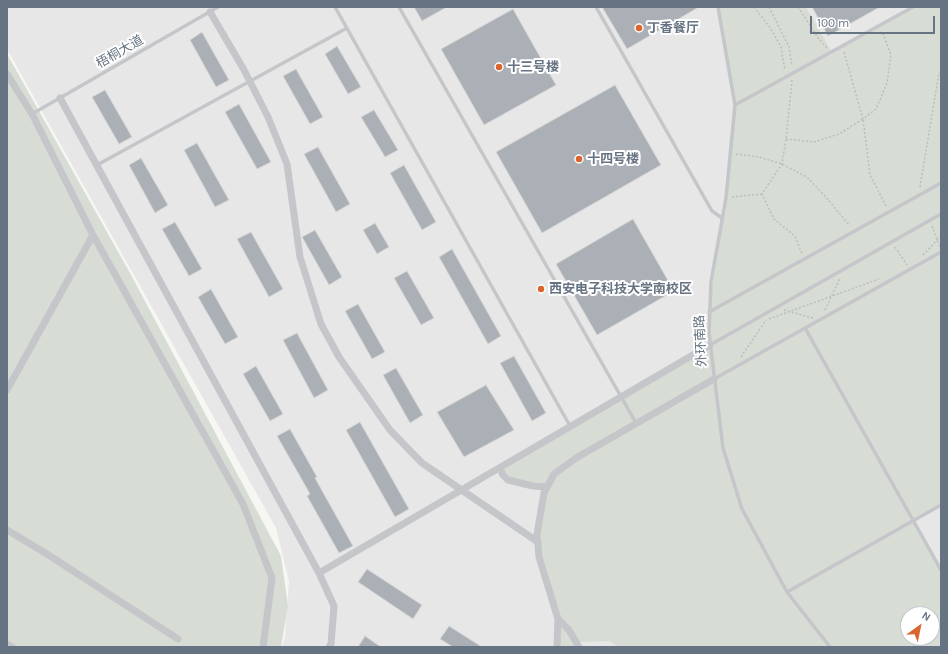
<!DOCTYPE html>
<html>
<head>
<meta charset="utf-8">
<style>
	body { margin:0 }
	#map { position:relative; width:948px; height:654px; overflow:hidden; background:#f6f6f3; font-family:Karla,sans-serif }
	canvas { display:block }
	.frame { position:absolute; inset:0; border:8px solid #667382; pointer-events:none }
	.north { position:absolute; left:900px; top:606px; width:40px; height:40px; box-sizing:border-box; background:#fff; border:1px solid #c2c7cd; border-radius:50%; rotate:33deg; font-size:11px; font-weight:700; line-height:16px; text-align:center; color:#667382 }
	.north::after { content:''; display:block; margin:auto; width:14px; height:18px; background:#da652e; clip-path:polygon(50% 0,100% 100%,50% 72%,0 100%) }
	.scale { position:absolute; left:810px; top:16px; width:125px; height:18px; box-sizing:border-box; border:2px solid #667382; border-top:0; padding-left:5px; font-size:12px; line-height:14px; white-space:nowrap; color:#667382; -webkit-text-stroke:3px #fff; paint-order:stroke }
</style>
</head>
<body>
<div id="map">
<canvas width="948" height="654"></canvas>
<div class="frame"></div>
<div class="north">N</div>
<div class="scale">100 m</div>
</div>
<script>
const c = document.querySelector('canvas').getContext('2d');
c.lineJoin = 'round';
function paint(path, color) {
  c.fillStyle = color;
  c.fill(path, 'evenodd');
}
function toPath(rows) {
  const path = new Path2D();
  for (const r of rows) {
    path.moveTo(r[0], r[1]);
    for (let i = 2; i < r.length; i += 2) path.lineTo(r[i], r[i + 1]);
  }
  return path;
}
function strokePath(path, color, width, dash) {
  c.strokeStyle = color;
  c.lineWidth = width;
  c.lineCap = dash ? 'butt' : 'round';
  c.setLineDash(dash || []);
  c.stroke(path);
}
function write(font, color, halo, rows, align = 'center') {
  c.font = font + ' Karla,"Noto Sans SC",sans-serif';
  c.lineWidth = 4;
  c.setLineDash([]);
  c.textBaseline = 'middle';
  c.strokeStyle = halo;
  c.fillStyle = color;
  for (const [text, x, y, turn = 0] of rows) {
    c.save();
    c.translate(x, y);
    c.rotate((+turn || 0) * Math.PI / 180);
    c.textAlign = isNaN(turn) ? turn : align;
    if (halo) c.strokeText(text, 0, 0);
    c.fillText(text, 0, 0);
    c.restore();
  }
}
const built = toPath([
	[7,7,941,7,941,647,282,647,285,637,289,581,276,528,7,49],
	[908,614,932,614,932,638,908,638]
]);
const green = toPath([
	[718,7,806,7,832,52,913,7,941,7,941,505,914,521,941,570,941,647,618,647,610,641,577,642,579,647,555,647,558,619,539,557,537,534,546,488,516,482,500,468,710,345,709,312,722,218,735,105],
	[908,614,932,614,932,638,908,638],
	[7,54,130,273,281,556,288,606,281,647,7,647]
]);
const building = toPath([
	[414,7,447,7,422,21,414,7],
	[602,7,699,7,627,49,602,7],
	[812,7,880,7,828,36,812,7],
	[513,9,556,85,484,125,441,49,513,9],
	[202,32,229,80,216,87,190,40,202,32],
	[337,46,361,87,348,94,325,54,337,46],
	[296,69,323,117,310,124,283,76,296,69],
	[615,85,661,165,542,233,496,152,615,85],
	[105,90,132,137,119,144,92,97,105,90],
	[239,104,271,162,257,169,225,112,239,104],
	[374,110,398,150,385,157,361,117,374,110],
	[197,143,229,200,215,207,184,150,197,143],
	[318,147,350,204,336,212,304,154,318,147],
	[141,158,168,205,155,213,129,165,141,158],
	[404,165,436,222,422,230,390,173,404,165],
	[633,219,674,291,597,335,556,264,633,219],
	[175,222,202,269,189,276,162,229,175,222],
	[375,223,389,247,377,254,363,230,375,223],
	[315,230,342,277,329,285,302,237,315,230],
	[251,232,283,289,269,297,237,239,251,232],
	[452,249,501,336,488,344,439,257,452,249],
	[407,271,434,318,421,325,394,278,407,271],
	[211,289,238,337,225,344,198,297,211,289],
	[358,304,385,352,372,359,345,311,358,304],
	[297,333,328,390,314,398,283,340,297,333],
	[514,356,546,413,532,421,500,363,514,356],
	[256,366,283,414,270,421,243,374,256,366],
	[396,368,423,415,410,423,383,375,396,368],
	[486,385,514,430,464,457,437,412,486,385],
	[360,422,409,509,395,517,346,430,360,422],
	[290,429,317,477,315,478,353,546,339,553,307,496,310,494,277,436,290,429],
	[367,569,422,605,413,619,358,582,367,569],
	[449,626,482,647,453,647,440,639,449,626],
	[365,636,381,647,358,647,365,636]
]);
const path = toPath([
	[754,7,771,29,781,47,785,70],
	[769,7,789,47,792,66],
	[798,7,819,39,827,48],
	[844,52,863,119,876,109,887,83,891,55,882,31],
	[792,80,786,139,782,164,762,194,774,219,795,236,802,254],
	[786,139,814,142,839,134,863,119,870,175,886,206],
	[736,154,759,157,782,164,807,177,824,195,850,226],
	[920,187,939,73,941,72],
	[732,197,762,194],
	[932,226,940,247],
	[895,247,907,265],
	[923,255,941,236],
	[784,310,813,318],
	[825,310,840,278],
	[769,319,879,279],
	[741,357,766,320]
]);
const service = toPath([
	[335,7,570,426],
	[399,7,636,423],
	[596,7,712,211,722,218],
	[718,7,735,105,726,198,711,282,709,333,723,448,742,509,787,592,830,647],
	[735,105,913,7],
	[32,114,218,7],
	[97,165,347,28],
	[709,312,941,183],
	[805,328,941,570],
	[710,345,941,214],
	[714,379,941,252],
	[787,592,941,505]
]);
const minor = toPath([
	[210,12,243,68,268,117,287,164,300,257,321,324,339,357,390,430,422,463,538,542],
	[7,74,32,114,93,235,243,504,272,578,263,647],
	[60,98,319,573],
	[7,390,93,235],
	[500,468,503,475,508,480,533,486,546,487],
	[7,530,47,554,178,639],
	[558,619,569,630,579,647],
	[7,644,12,647],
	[329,647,331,644,334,606,319,573,710,345],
	[557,647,558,619,539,557,537,534,544,493,554,474,576,458,714,379]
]);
const markers = [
	[639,28,4,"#da652e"],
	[499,67,4,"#da652e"],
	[579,159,4,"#da652e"],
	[541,289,4,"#da652e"]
];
const poiNames = [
	["丁香餐厅",647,28],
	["十三号楼",507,67],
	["十四号楼",587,159],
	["西安电子科技大学南校区",549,289]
];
const streetNames = [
	["梧桐大道",120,52,-30],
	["外环南路",701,341,-93]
];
paint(built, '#e6e7e6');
paint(green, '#d7ddd4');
paint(building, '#aab0b6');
strokePath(building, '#d7d7d5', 1);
strokePath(path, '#bbbdbf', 1.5, [2, 2]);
strokePath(service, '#c4c6ca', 3.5);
strokePath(minor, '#c4c6ca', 7);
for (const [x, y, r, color] of markers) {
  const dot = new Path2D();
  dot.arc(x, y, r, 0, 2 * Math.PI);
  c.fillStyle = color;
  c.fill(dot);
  strokePath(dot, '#fff', 1.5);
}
write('bold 13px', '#667382', '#fff', poiNames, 'left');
write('13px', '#667382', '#fff', streetNames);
</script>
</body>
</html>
